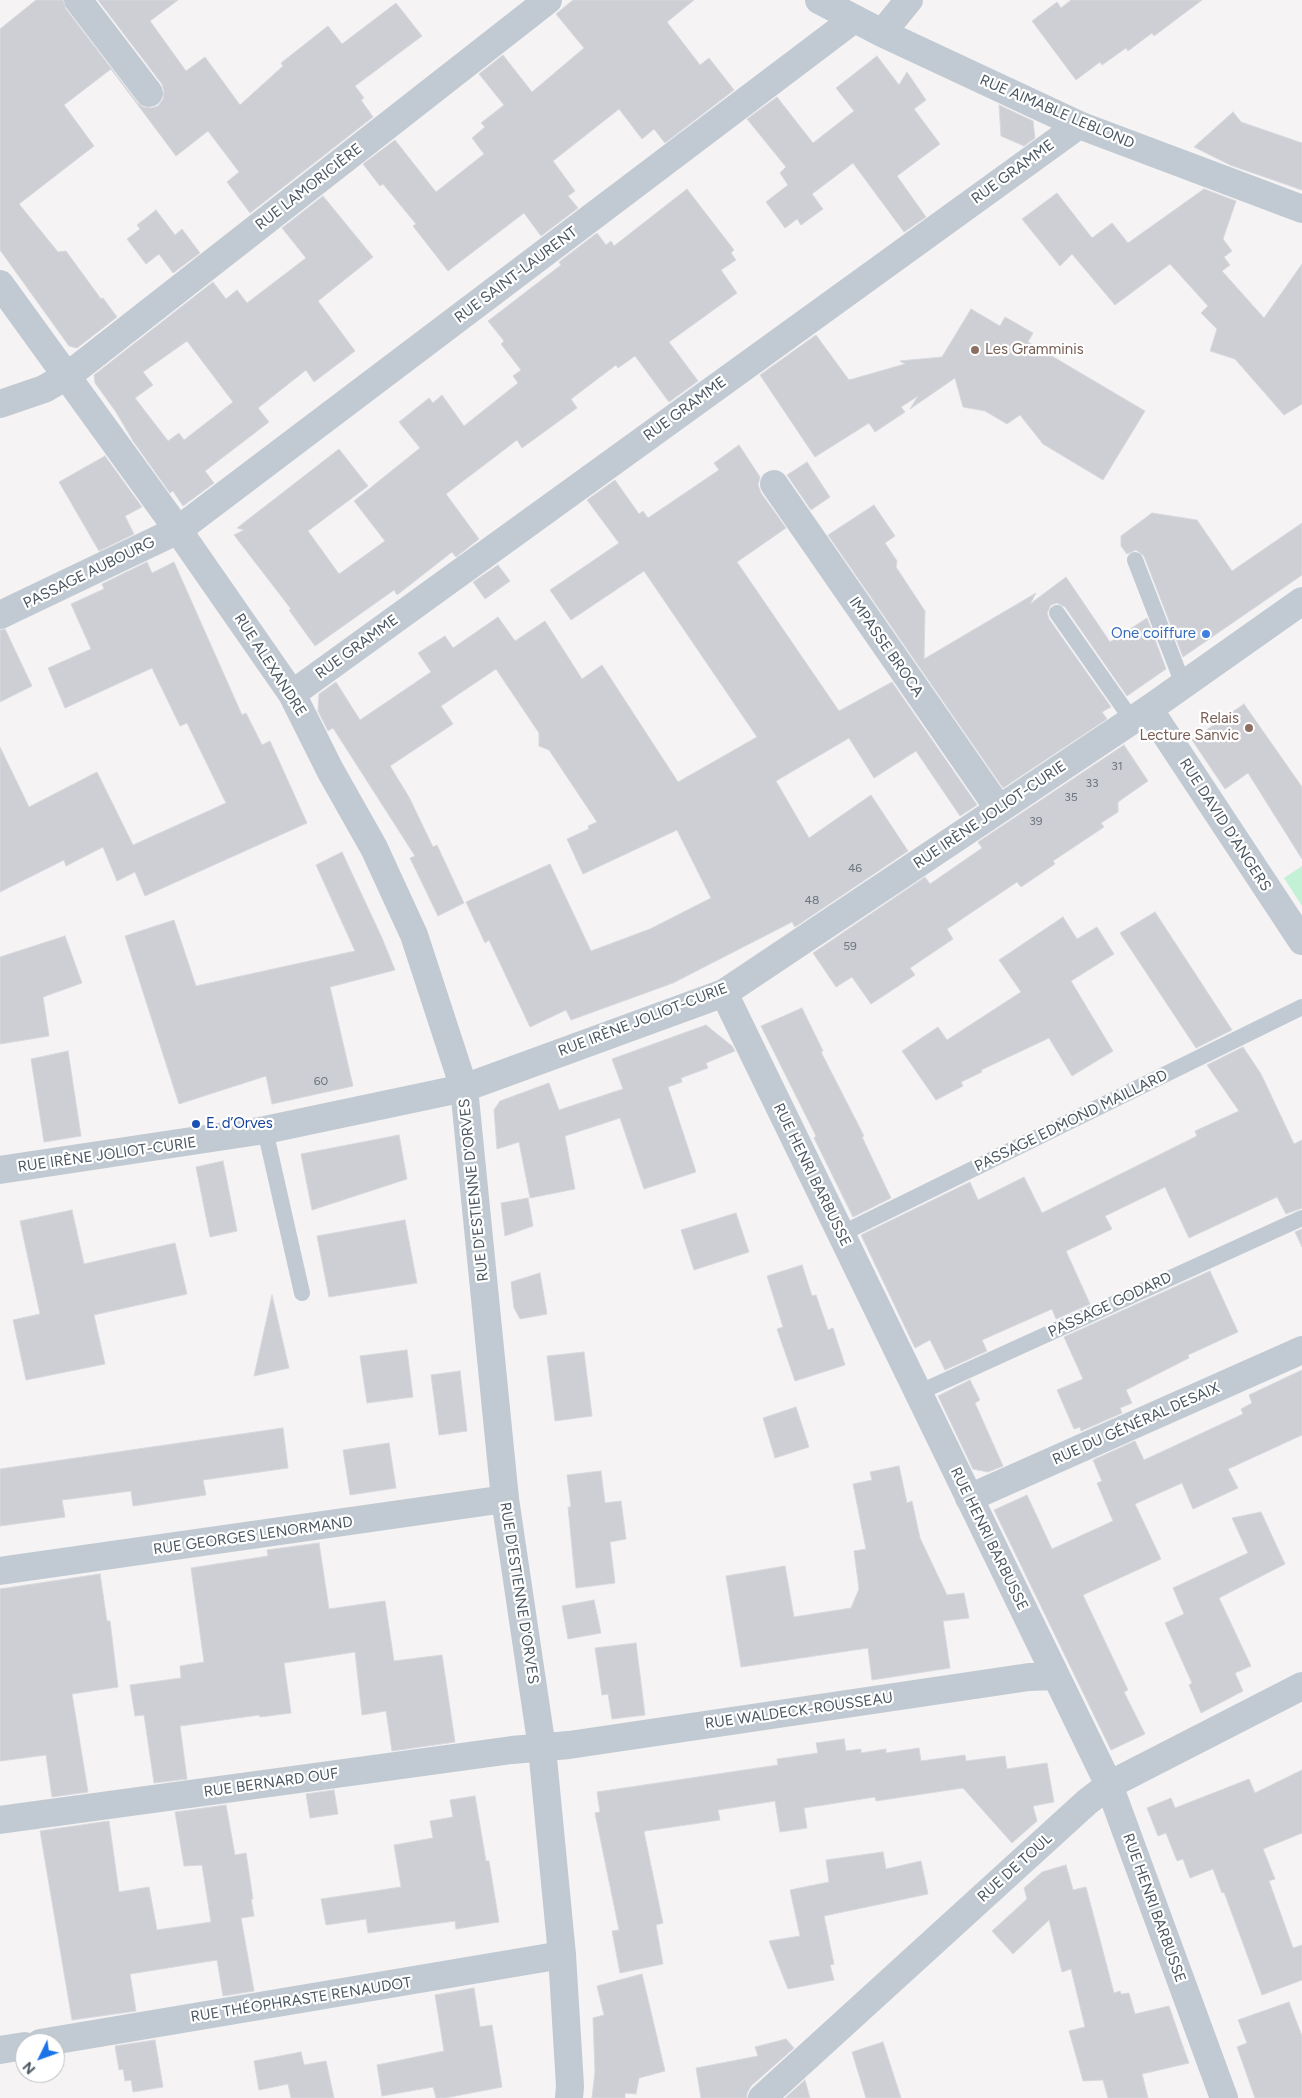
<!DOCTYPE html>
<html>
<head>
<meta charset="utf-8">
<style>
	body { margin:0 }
	#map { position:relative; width:1302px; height:2098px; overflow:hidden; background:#f5f3f3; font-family:Figtree,sans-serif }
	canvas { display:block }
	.north { position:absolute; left:15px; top:2033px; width:50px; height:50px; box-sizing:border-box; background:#fff; border:1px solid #b7bbc0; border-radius:50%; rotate:228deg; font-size:14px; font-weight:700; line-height:20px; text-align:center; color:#4a5661 }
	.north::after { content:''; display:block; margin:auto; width:18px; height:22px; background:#1a73e8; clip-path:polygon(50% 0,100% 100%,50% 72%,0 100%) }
</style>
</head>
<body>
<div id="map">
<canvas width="1302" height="2098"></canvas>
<div class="north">N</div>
</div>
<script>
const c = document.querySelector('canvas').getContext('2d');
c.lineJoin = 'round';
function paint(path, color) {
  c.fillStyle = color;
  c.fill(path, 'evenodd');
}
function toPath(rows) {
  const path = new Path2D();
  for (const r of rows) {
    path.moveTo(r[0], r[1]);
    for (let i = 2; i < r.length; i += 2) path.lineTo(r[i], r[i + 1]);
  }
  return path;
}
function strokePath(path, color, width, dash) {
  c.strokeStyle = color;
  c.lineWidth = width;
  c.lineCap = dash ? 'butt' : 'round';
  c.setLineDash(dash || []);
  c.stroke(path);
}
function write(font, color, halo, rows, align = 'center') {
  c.font = font + ' Figtree,sans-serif';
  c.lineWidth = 4.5;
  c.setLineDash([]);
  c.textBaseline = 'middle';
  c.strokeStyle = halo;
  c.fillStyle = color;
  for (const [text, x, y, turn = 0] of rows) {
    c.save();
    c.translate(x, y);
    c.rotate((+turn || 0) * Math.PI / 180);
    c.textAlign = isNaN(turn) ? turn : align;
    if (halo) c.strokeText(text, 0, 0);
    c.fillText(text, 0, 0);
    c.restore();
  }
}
const green = toPath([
	[1302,866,1302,906,1284,878]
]);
const building = toPath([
	[36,0,63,0,66,9,137,102,143,107,151,108,158,106,163,99,164,91,162,84,98,0,178,0,150,21,186,71,205,57,240,105,283,66,281,63,328,26,342,44,396,3,422,36,355,86,364,98,361,100,373,117,250,213,227,182,239,172,208,131,176,156,111,69,64,105,94,146,19,204,58,252,66,251,101,299,103,298,117,317,77,348,69,346,0,250,0,29,36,0],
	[573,0,694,0,667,22,700,65,709,58,734,90,665,143,654,129,642,139,619,109,553,161,575,191,568,196,578,208,541,236,524,213,448,271,413,226,416,224,383,184,380,186,363,164,395,140,436,192,484,154,472,138,485,127,481,123,504,105,479,74,503,55,532,92,584,48,556,14,573,0],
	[1071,0,1202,0,1154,36,1152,33,1128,51,1126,48,1102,65,1100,62,1076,80,1032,21,1057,2,1061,8,1071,0],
	[877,56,899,85,907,72,926,100,914,109,940,144,897,176,926,217,904,232,853,163,812,194,823,209,801,225,797,219,785,228,766,202,788,185,780,173,786,167,747,119,777,97,813,143,854,111,836,88,877,56],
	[999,105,1033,121,1035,138,1024,146,1001,136,999,105],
	[1233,112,1241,122,1302,143,1302,190,1230,165,1194,147,1233,112],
	[687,189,734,250,731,253,736,260,721,270,737,293,669,342,698,381,669,402,635,356,618,368,616,365,571,399,577,408,522,448,517,440,446,494,479,539,456,557,452,552,397,595,394,590,315,646,289,610,291,609,234,535,244,530,237,528,339,449,368,486,308,531,339,574,385,541,354,501,420,448,399,422,429,398,433,403,442,395,464,426,518,383,513,376,521,370,501,344,504,341,488,321,561,265,559,262,597,233,606,245,611,241,614,246,687,189],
	[1204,189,1236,201,1223,239,1232,251,1224,257,1230,265,1222,271,1264,318,1302,264,1302,404,1284,415,1235,359,1210,351,1217,329,1201,313,1208,306,1170,264,1115,305,1072,254,1060,266,1022,219,1057,193,1092,238,1112,223,1128,243,1204,189],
	[323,196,373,257,318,301,355,351,314,382,306,370,258,408,269,422,205,471,214,483,183,506,173,491,170,493,133,441,116,412,95,383,94,375,213,282,226,299,237,290,247,303,306,258,282,228,323,196],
	[187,341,233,402,184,440,179,433,168,441,135,398,153,385,143,372,187,341],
	[156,210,175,235,182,229,200,253,173,273,159,254,146,264,127,239,140,229,137,225,156,210],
	[971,309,1000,326,1005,317,1033,333,1028,342,1145,411,1103,480,1043,444,1020,415,1007,424,985,411,963,407,955,378,910,409,918,396,901,407,905,412,875,432,869,423,815,457,760,375,816,335,849,380,905,364,900,361,942,357,971,309],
	[739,445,760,477,758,485,761,493,786,528,737,562,839,711,892,682,977,805,960,816,916,751,874,778,849,738,776,781,809,838,871,795,908,851,795,927,792,922,673,983,571,1020,566,1010,530,1027,489,940,485,943,466,902,550,864,591,951,650,929,711,898,677,830,583,874,567,839,589,829,588,826,597,822,549,750,539,746,539,733,496,669,441,706,453,724,390,766,409,797,433,847,437,845,464,903,438,916,410,858,415,856,333,728,328,731,318,711,319,694,336,682,360,720,431,672,418,653,445,636,453,648,498,617,515,641,545,621,582,679,602,665,678,782,757,737,644,571,571,620,550,590,619,543,587,500,615,480,639,514,643,511,648,518,719,470,714,463,739,445],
	[105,456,142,507,125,516,134,534,99,551,59,482,105,456],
	[807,462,830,497,811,510,787,475,807,462],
	[874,505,895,536,885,543,897,561,896,567,925,611,924,659,1036,593,1030,604,1066,577,1110,642,1147,618,1166,669,1127,696,1065,607,1057,603,1051,605,1047,613,1049,619,1111,707,1102,712,1107,719,1003,788,828,535,874,505],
	[1152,513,1197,520,1232,571,1302,523,1302,575,1183,657,1144,556,1136,550,1127,554,1121,546,1121,536,1152,513],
	[147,562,152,573,174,562,242,715,246,713,262,745,270,741,307,823,145,896,135,872,117,881,103,847,66,866,64,860,0,892,0,747,29,807,97,772,133,845,226,803,187,723,180,726,152,668,65,708,48,668,91,649,71,604,104,589,102,584,147,562],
	[498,565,510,581,485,599,473,582,498,565],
	[5,629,32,686,0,702,0,630,5,629],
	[1244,704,1302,787,1302,859,1248,773,1225,789,1192,740,1244,704],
	[1124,745,1148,781,1118,802,1118,812,1101,823,1104,827,1053,861,1055,864,1021,887,1017,882,947,929,953,939,910,968,915,975,871,1004,852,977,836,987,813,953,925,877,930,884,982,848,978,842,1124,745],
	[342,852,382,938,395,970,330,987,353,1086,272,1104,266,1076,179,1104,125,936,174,920,196,986,355,951,316,865,342,852],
	[1155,912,1232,1030,1196,1048,1120,933,1155,912],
	[1063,917,1077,939,1097,927,1114,954,1071,981,1113,1051,1072,1076,1049,1038,981,1070,982,1072,961,1082,963,1086,936,1100,902,1051,938,1027,947,1040,1021,992,999,960,1063,917],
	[65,936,82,983,43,997,49,1036,0,1044,0,957,65,936],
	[802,1008,823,1051,821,1052,864,1136,862,1137,891,1198,853,1217,814,1138,816,1136,761,1026,802,1008],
	[706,1025,732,1046,735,1051,706,1063,708,1068,681,1078,682,1082,668,1087,696,1172,644,1189,620,1118,565,1136,575,1189,530,1198,519,1142,497,1149,494,1110,500,1101,549,1083,559,1110,623,1089,612,1059,706,1025],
	[1243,1047,1261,1074,1294,1144,1302,1140,1302,1208,1286,1214,1277,1197,1189,1238,1165,1187,1105,1216,1112,1229,1066,1251,1090,1304,1056,1319,1052,1309,982,1340,987,1351,945,1370,930,1340,915,1348,861,1235,970,1182,978,1200,1024,1177,1042,1213,1197,1136,1195,1131,1239,1111,1207,1065,1243,1047],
	[68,1051,81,1136,44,1142,31,1059,68,1051],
	[399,1135,407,1179,312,1210,301,1154,399,1135],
	[223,1161,237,1231,210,1237,196,1167,223,1161],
	[528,1198,533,1226,505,1236,501,1203,528,1198],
	[72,1210,84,1264,175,1243,187,1294,94,1315,105,1364,26,1380,13,1320,40,1314,20,1221,72,1210],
	[736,1213,749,1252,694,1270,681,1230,736,1213],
	[405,1220,417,1283,329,1297,317,1236,405,1220],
	[1302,1229,1302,1247,1295,1232,1302,1229],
	[802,1265,812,1296,816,1295,828,1330,833,1328,845,1365,795,1381,777,1329,783,1327,767,1276,802,1265],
	[1210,1271,1238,1332,1188,1355,1189,1358,1126,1390,1132,1403,1120,1408,1122,1413,1081,1431,1080,1427,1074,1429,1057,1390,1083,1379,1064,1337,1210,1271],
	[540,1273,547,1314,520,1319,514,1308,511,1282,540,1273],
	[272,1295,289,1368,254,1376,272,1295],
	[407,1350,413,1397,367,1403,360,1356,407,1350],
	[584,1352,592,1416,555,1421,547,1356,584,1352],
	[1302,1370,1302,1435,1228,1469,1238,1488,1193,1509,1182,1483,1135,1504,1161,1559,1083,1595,1128,1690,1124,1692,1145,1734,1111,1750,994,1510,1027,1495,1052,1549,1113,1521,1097,1483,1102,1481,1093,1460,1135,1441,1144,1460,1243,1414,1241,1409,1252,1403,1249,1395,1302,1370],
	[460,1371,467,1431,439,1435,431,1375,460,1371],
	[970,1380,980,1400,975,1403,1003,1466,988,1472,973,1469,938,1396,970,1380],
	[796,1407,809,1447,775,1458,763,1418,796,1407],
	[283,1428,288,1468,203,1480,206,1495,133,1506,131,1491,62,1500,65,1517,0,1526,0,1469,283,1428],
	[389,1443,396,1488,350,1495,343,1450,389,1443],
	[899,1466,907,1503,912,1501,920,1538,947,1595,964,1593,969,1618,943,1621,950,1668,872,1680,868,1648,741,1667,726,1576,785,1566,794,1617,851,1608,859,1589,854,1551,866,1549,853,1484,872,1480,870,1472,899,1466],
	[601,1471,605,1503,621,1501,626,1539,610,1542,615,1583,576,1588,568,1507,571,1507,567,1475,601,1471],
	[1261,1512,1285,1564,1219,1598,1251,1666,1235,1673,1243,1691,1201,1713,1189,1685,1192,1683,1165,1623,1184,1614,1173,1588,1248,1553,1232,1518,1261,1512],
	[319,1543,329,1609,385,1601,394,1661,442,1655,455,1742,392,1751,386,1711,362,1715,355,1652,284,1663,291,1713,260,1717,259,1715,180,1726,187,1779,154,1783,144,1715,135,1716,130,1685,181,1678,180,1666,204,1662,191,1568,268,1556,267,1550,319,1543],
	[100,1574,107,1621,110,1621,118,1687,72,1694,88,1792,52,1797,46,1755,0,1761,0,1589,100,1574],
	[594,1600,601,1633,568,1639,562,1606,594,1600],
	[636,1643,645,1715,612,1719,608,1694,602,1695,595,1648,636,1643],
	[844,1739,846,1751,861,1749,861,1753,886,1749,886,1753,919,1748,921,1761,965,1755,966,1761,1005,1756,1007,1769,1047,1763,1054,1802,1033,1806,1037,1821,1012,1843,963,1788,876,1801,875,1797,804,1808,807,1828,780,1832,775,1801,718,1810,720,1820,645,1831,644,1832,663,1923,656,1925,663,1964,620,1973,612,1931,619,1930,595,1813,600,1812,597,1792,778,1765,777,1759,818,1753,816,1743,844,1739],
	[1302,1770,1302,1833,1263,1849,1275,1879,1269,1881,1293,1948,1302,1945,1302,1980,1262,1995,1224,1892,1222,1893,1213,1869,1190,1878,1183,1859,1177,1861,1166,1833,1158,1836,1147,1808,1171,1798,1175,1808,1249,1779,1255,1793,1302,1770],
	[334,1790,338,1814,310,1818,306,1794,334,1790],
	[475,1796,486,1861,489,1861,499,1922,456,1929,455,1921,368,1933,366,1919,326,1925,321,1899,401,1887,394,1845,433,1838,430,1821,453,1817,450,1800,475,1796],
	[226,1805,235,1855,246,1853,253,1899,251,1899,254,1916,241,1918,254,1991,223,1996,217,1960,130,1974,136,2011,72,2020,40,1831,109,1821,119,1892,149,1887,157,1930,211,1922,202,1865,184,1866,175,1812,226,1805],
	[883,1852,886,1869,921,1861,928,1894,824,1916,834,1964,830,1965,834,1980,788,1989,769,1941,800,1936,790,1890,829,1882,826,1860,883,1852],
	[1066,1865,1073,1890,1086,1887,1114,1993,1120,1991,1121,1994,1129,1993,1135,2014,1169,2006,1181,2041,1189,2063,1142,2074,1148,2098,1108,2098,1103,2080,1083,2081,1069,2031,1085,2027,1071,1969,1062,1972,1049,1920,1013,1954,992,1931,1027,1899,1024,1888,1042,1872,1066,1865],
	[642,1974,665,2071,639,2078,636,2094,625,2093,625,2098,592,2098,595,2072,593,2018,604,2015,597,1986,642,1974],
	[474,1988,480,2027,492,2025,502,2087,445,2098,436,2098,433,2087,382,2096,377,2065,444,2051,435,1995,474,1988],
	[1289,2002,1302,2036,1302,2098,1255,2098,1237,2047,1247,2043,1238,2020,1289,2002],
	[786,2039,794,2048,751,2086,747,2093,747,2098,701,2098,696,2068,758,2056,755,2047,786,2039],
	[155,2040,163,2087,133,2092,131,2080,125,2081,123,2069,119,2070,115,2046,155,2040],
	[883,2042,901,2098,866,2098,852,2052,883,2042],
	[301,2052,304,2065,326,2061,334,2098,291,2098,288,2084,259,2090,254,2061,301,2052],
	[805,2080,810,2098,785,2098,805,2080]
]);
const service = toPath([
	[1135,560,1183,684],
	[1057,613,1132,720],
	[265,1130,302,1293],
	[841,1234,1302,1007],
	[918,1393,1302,1218]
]);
const minor = toPath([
	[78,0,149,93],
	[819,0,882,33,1079,125,1302,209],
	[882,33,909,0],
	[0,284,178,530,292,694,330,770,374,848,414,935,464,1088],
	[0,404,44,389,70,374,548,0],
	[774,484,999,809],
	[0,615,178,530,854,19],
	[292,694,1079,125],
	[1149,709,1302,941],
	[724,993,1109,1785,1224,2098],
	[969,1498,1302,1350],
	[0,1571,505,1499],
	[0,1820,512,1750,569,1745,1029,1677,1056,1676],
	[40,2043,562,1955],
	[0,2050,25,2046],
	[762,2098,1087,1802,1109,1785,1302,1686]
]);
const tertiary = toPath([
	[464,1088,505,1499,542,1748,562,1955,570,2086,569,2098],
	[0,1170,265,1130,464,1088,724,993,1149,709,1302,601]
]);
const markers = [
	[975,350,5,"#8d6e63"],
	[1206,634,5,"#3f7fe0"],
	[1249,728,5,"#8d6e63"],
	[196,1124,5,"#1a4fb4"]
];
const numberNames = [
	["31",1117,766],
	["33",1092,783],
	["35",1071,797],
	["39",1036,821],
	["46",855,868],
	["48",812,900],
	["59",850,946],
	["60",321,1081]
];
const streetNames = [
	["RUE AIMABLE LEBLOND",1057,112,23],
	["RUE GRAMME",1013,172,-36],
	["RUE LAMORICIÈRE",309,187,-38],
	["RUE SAINT-LAURENT",516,275,-37],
	["RUE GRAMME",685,409,-36],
	["PASSAGE AUBOURG",89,573,-26],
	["RUE GRAMME",357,647,-36],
	["IMPASSE BROCA",886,647,55],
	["RUE ALEXANDRE",270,665,57],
	["RUE IRÈNE JOLIOT-CURIE",990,815,-34],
	["RUE DAVID D'ANGERS",1225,825,57],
	["RUE IRÈNE JOLIOT-CURIE",643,1020,-21],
	["PASSAGE EDMOND MAILLARD",1071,1121,-26],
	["RUE IRÈNE JOLIOT-CURIE",107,1155,-8],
	["RUE HENRI BARBUSSE",812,1175,64],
	["RUE D'ESTIENNE D'ORVES",474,1190,-96],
	["PASSAGE GODARD",1110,1305,-25],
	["RUE DU GÉNÉRAL DESAIX",1136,1424,-24],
	["RUE GEORGES LENORMAND",253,1536,-8],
	["RUE HENRI BARBUSSE",989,1539,64],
	["RUE D'ESTIENNE D'ORVES",519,1593,81],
	["RUE WALDECK-ROUSSEAU",799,1711,-8],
	["RUE BERNARD OUF",271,1783,-8],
	["RUE DE TOUL",1015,1868,-42],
	["RUE HENRI BARBUSSE",1154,1908,70],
	["RUE THÉOPHRASTE RENAUDOT",301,2000,-9]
];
const educationNames = [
	["Les Gramminis",985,350],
	["Relais",1239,719,"right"],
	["Lecture Sanvic",1239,736,"right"]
];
const shopNames = [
	["One coiffure",1196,634]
];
const transitNames = [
	["E. d’Orves",206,1124]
];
paint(green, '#c3f1d5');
paint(building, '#cdcfd5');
strokePath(building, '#d7d9de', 1);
strokePath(service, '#c1cad2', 16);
strokePath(minor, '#c1cad2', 28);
strokePath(tertiary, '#c1cad2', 28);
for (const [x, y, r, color] of markers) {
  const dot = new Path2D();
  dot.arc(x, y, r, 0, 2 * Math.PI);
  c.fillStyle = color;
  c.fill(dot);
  strokePath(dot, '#fff', 2);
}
write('12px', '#6b747e', null, numberNames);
write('15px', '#4a5661', '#fff', streetNames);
write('15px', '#785e54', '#fff', educationNames, 'left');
write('15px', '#366cbe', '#fff', shopNames, 'right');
write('15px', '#164399', '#fff', transitNames, 'left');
</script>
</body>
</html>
